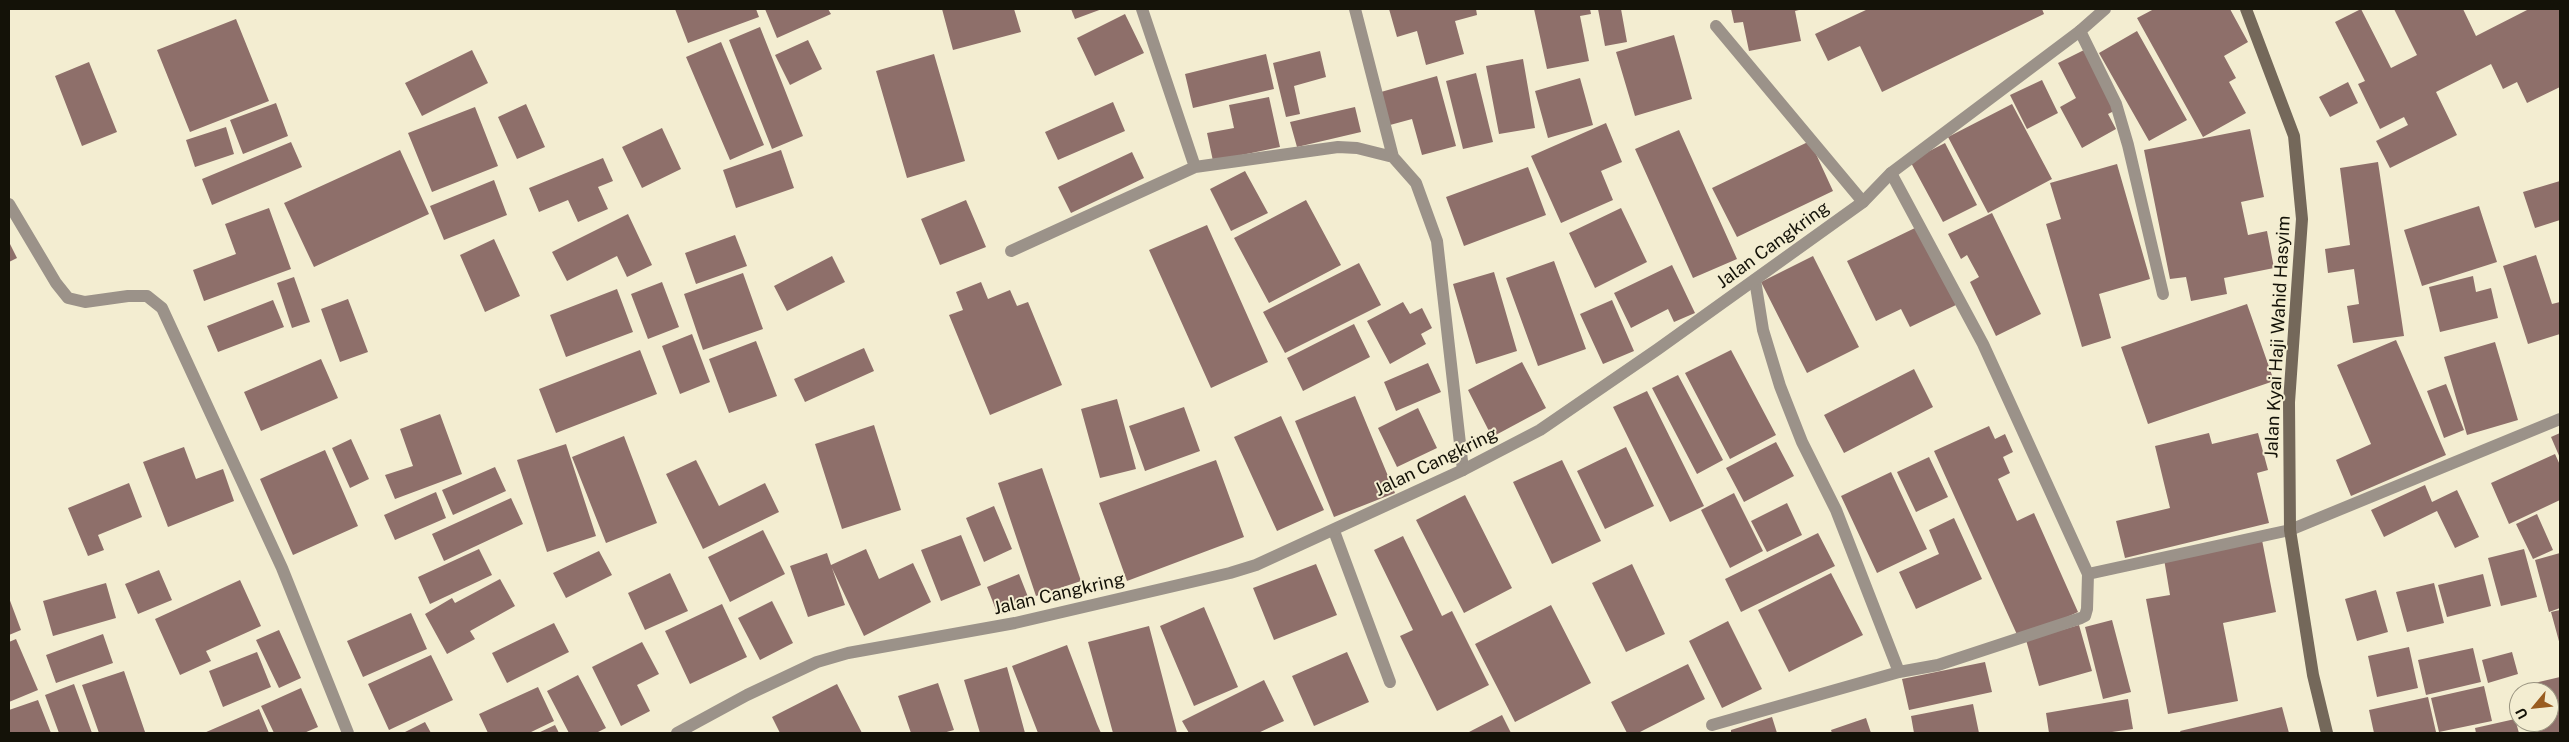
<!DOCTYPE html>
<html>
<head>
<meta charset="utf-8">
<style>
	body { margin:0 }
	#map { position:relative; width:2569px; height:742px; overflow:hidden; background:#f3edd1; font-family:"Public Sans",sans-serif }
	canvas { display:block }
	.frame { position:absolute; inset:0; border:10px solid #141208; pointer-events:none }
	.north { position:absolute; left:2509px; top:682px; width:50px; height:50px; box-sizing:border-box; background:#f3edd1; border:1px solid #9a9581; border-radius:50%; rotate:242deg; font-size:14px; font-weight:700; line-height:20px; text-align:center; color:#141208 }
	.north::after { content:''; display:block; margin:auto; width:18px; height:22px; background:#995c20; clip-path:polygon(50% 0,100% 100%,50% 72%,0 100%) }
</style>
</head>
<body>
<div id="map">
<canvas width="2569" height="742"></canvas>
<div class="frame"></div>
<div class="north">U</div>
</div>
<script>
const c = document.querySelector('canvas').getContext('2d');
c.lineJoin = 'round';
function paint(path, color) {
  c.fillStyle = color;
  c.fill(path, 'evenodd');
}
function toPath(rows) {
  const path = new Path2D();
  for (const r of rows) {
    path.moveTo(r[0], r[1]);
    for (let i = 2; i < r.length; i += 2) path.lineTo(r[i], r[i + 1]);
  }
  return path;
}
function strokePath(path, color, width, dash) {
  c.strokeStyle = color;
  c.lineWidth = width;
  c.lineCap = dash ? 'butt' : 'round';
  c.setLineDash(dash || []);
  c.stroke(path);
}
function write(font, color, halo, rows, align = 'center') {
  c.font = font + ' "Public Sans",sans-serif';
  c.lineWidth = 4;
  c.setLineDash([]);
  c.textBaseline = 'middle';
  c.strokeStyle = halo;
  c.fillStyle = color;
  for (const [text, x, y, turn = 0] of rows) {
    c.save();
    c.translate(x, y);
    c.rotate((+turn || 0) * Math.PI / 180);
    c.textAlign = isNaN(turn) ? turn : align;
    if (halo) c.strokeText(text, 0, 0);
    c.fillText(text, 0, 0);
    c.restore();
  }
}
const building = toPath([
	[675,9,756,9,759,17,688,43],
	[765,9,828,9,831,14,777,38],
	[942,9,1014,9,1021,32,953,50],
	[1071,9,1102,9,1075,19],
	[1389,9,1476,9,1477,15,1455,21,1464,54,1426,65,1417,31,1397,37],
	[1534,9,1590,9,1591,14,1580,16,1589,61,1547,69],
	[1598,9,1621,9,1627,42,1605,46],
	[1731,9,1803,9,1795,11,1801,41,1749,51,1743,22,1734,23],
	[1868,9,2042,9,2044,14,1882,92,1860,46,1828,61,1815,34],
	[2154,9,2230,9,2248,42,2224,56,2236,78,2229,82,2246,113,2203,137,2137,18],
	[2361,9,2391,68,2417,55,2394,9,2463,9,2476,36,2529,9,2560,9,2560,87,2527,103,2517,82,2503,89,2491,64,2436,92,2457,135,2390,168,2376,141,2408,125,2404,117,2380,129,2358,84,2365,81,2335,22],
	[1125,14,1144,53,1095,76,1077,38],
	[236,19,269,101,190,132,157,50],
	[760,27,803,136,772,149,729,40],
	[2137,31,2187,120,2149,141,2099,53],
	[1674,35,1692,99,1635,116,1616,52],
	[808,40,822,69,790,85,775,55],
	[721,42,764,145,730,160,686,57],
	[472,50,488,83,422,116,405,83],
	[2084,50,2116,110,2108,114,2116,129,2082,148,2060,107,2076,98,2058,63],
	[1320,51,1326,77,1294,86,1300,114,1286,117,1273,63],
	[934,54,965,161,907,178,876,71],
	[1266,54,1274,89,1193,108,1185,74],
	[1523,59,1535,128,1499,134,1486,66],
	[89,62,117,132,82,146,55,76],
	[1476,73,1493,142,1463,149,1446,81],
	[1437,76,1456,146,1422,155,1412,119,1390,125,1381,92],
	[1580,78,1593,125,1548,138,1535,91],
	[2042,80,2058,113,2027,129,2010,95],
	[2348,82,2358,103,2330,117,2319,97],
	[1269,97,1280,147,1213,161,1207,133,1234,128,1229,105],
	[1113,102,1125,131,1058,160,1045,132],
	[276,103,288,136,243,154,230,120],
	[526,104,545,147,517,159,498,117],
	[2012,104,2052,179,1988,213,1948,137],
	[475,107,498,166,432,192,408,133],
	[1355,107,1361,132,1297,147,1290,122],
	[1606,123,1622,162,1601,171,1613,200,1561,223,1531,156],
	[226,127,234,154,195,167,186,140],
	[662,128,681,169,642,188,622,147],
	[2250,129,2264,197,2241,202,2248,235,2267,231,2274,268,2224,278,2227,294,2191,301,2186,277,2170,279,2144,150],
	[1679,130,1737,259,1693,278,1635,149],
	[1810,141,1833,191,1737,237,1712,188],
	[291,142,302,167,212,205,202,179],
	[1945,143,1977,205,1943,222,1910,161],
	[400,150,429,214,314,267,284,203],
	[781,150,794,188,736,208,723,170],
	[1132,152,1144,178,1071,213,1058,187],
	[603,158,613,181,598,187,608,209,578,222,568,200,539,212,529,188],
	[2378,162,2404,336,2353,343,2347,306,2359,304,2354,269,2328,273,2325,249,2350,245,2340,168],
	[2117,164,2150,279,2099,294,2111,338,2082,347,2046,224,2061,219,2050,183],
	[1528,167,1546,215,1464,246,1446,197],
	[1245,171,1268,213,1231,231,1210,189],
	[494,180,507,215,444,240,430,206],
	[2560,181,2560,220,2535,228,2523,192],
	[966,200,986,247,940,265,921,219],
	[1306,200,1341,265,1269,303,1234,238],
	[2479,206,2497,262,2422,286,2404,230],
	[269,208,291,269,204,301,193,270,236,254,225,224],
	[1621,208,1647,262,1595,288,1569,233],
	[1992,213,2041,314,1996,336,1970,282,1979,277,1967,255,1961,259,1948,234],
	[628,214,652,265,627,277,617,256,567,281,552,252],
	[1207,225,1268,362,1211,388,1149,250],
	[1917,227,1956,305,1910,327,1901,309,1876,321,1847,261],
	[735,235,747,266,696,284,685,253],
	[494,239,520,296,485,312,460,255],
	[9,242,17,258,9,262],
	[2536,255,2552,304,2560,302,2560,334,2528,344,2503,266],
	[832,256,845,282,787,311,774,286],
	[1813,256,1859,347,1807,373,1761,282],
	[1554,261,1586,349,1538,366,1506,278],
	[1359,263,1381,305,1285,353,1263,312],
	[1672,265,1695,313,1674,322,1668,309,1631,328,1614,293],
	[1494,272,1517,351,1476,364,1453,284],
	[743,273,763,329,703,350,684,294],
	[2473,276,2476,292,2491,288,2498,318,2440,332,2429,287],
	[294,277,310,322,292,328,277,283],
	[662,282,679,327,648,339,631,294],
	[981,282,988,299,1010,290,1017,306,1028,302,1062,385,990,415,949,315,963,310,956,292],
	[617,289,633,332,566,357,550,315],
	[348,299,368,352,340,362,321,309],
	[273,300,284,327,218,352,207,326],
	[1612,300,1634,351,1603,364,1580,314],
	[1403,302,1410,314,1422,308,1432,328,1421,334,1426,344,1390,364,1367,321],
	[2247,304,2274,381,2148,424,2121,347],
	[1354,324,1370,357,1303,391,1287,358],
	[692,334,710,382,680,394,662,346],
	[2396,340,2446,455,2351,496,2336,460,2371,444,2337,365],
	[756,341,777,396,729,413,709,359],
	[2495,342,2518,420,2467,435,2444,357],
	[864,348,874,371,805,402,794,379],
	[640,350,657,394,556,433,539,389],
	[1731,350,1776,435,1730,459,1685,373],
	[321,359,338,398,261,431,244,392],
	[1522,362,1546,408,1492,437,1468,390],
	[1428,363,1441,392,1396,411,1384,382],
	[1914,369,1933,407,1844,453,1824,415],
	[1678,375,1723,460,1697,474,1652,388],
	[2446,384,2464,430,2444,438,2427,391],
	[1647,391,1704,506,1670,522,1613,407],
	[1355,396,1395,493,1334,517,1295,421],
	[1117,399,1136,469,1100,478,1081,409],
	[1184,407,1200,451,1145,471,1129,426],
	[1418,408,1437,448,1397,467,1378,428],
	[440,414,462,474,395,499,385,475,413,466,400,429],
	[1281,416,1324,510,1277,531,1234,437],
	[874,425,901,510,842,529,815,444],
	[1989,426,1995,439,2005,434,2013,452,2003,457,2010,473,1998,479,2017,521,2034,513,2078,612,2019,639,1934,451],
	[2209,433,2212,444,2258,433,2268,470,2257,473,2269,523,2125,558,2116,521,2170,508,2155,446],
	[2560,433,2560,458,2551,437],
	[624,436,657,523,606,543,572,457],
	[351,439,369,479,350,488,332,448],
	[1776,442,1794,476,1744,502,1726,468],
	[566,444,596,536,547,552,517,460],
	[184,447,196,479,223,469,234,501,168,527,143,462],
	[1626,447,1654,506,1605,529,1577,471],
	[325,450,358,526,293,555,260,479],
	[2555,454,2560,465,2560,500,2509,524,2491,483],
	[1929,457,1948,497,1916,512,1897,472],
	[696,460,719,506,765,483,779,512,703,549,666,474],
	[1216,460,1244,537,1127,581,1099,503],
	[1562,460,1601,541,1552,564,1513,482],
	[495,467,506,491,453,515,442,490],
	[1042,468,1081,581,1036,596,998,483],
	[1891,472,1927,549,1877,573,1841,496],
	[129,483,142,517,98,535,104,550,88,556,68,508],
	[2425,485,2432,502,2457,490,2479,537,2455,548,2437,511,2384,537,2371,510],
	[436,492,446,518,395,540,384,515],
	[1734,493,1763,551,1730,568,1701,510],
	[1465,495,1512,588,1464,613,1416,520],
	[511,498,523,524,444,561,432,534],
	[1787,503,1802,535,1767,552,1751,521],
	[994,506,1012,549,984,562,966,518],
	[2537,514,2553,550,2533,559,2516,524],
	[1954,518,1982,579,1916,609,1899,572,1939,554,1929,530],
	[763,530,785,574,730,602,708,557],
	[1818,533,1835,566,1741,612,1725,579],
	[961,535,981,585,941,601,921,550],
	[1403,536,1442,616,1452,611,1489,685,1437,711,1400,636,1413,630,1374,550],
	[2262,540,2276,612,2223,623,2238,701,2168,714,2146,599,2170,595,2164,559],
	[479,549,492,575,430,604,418,577],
	[866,549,879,579,913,563,931,602,864,636,832,568,845,605,808,617,790,566,827,553,831,565],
	[2524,549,2537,597,2501,606,2488,558],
	[599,551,612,575,566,598,553,573],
	[2560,553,2560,608,2549,612,2535,560],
	[1316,564,1337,615,1274,640,1253,588],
	[1632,564,1665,634,1626,652,1592,583],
	[159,570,172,600,138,614,125,584],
	[670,573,688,611,645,630,628,593],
	[1831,573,1863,635,1789,672,1758,610],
	[1019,574,1030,602,998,615,987,587],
	[2483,574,2491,606,2447,617,2438,585],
	[500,579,515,606,470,631,475,639,447,654,425,614,452,598,455,603],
	[240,580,261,626,206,651,211,661,180,675,155,619],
	[106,583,116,618,53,636,43,601],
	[2434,583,2444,623,2407,632,2396,592],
	[2376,590,2388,632,2357,641,2345,599],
	[9,598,21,630,9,635],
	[772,601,793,643,760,660,738,618],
	[722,604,747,657,690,684,665,631],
	[1551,605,1591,683,1515,722,1475,644],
	[1204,607,1238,687,1194,706,1160,626],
	[2560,610,2560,645,2551,612],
	[411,613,427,649,363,677,347,641],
	[2112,620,2131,692,2103,699,2085,627],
	[1728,621,1762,689,1722,708,1689,641],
	[554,623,569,652,507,683,492,653],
	[2079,625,2092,671,2039,686,2026,640],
	[1149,626,1177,733,1113,733,1088,642],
	[279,630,301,678,279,688,256,640],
	[103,634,113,663,56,683,46,655],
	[16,639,38,690,9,702,9,642],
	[642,642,659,674,637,685,650,711,621,726,592,667],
	[1067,645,1097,724,1101,733,1038,733,1012,666],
	[2409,647,2418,688,2377,697,2368,656],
	[2473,648,2481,682,2426,695,2418,660],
	[257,652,271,687,223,707,209,671],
	[1347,652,1369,702,1314,726,1292,676],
	[2512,652,2518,674,2488,683,2482,660],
	[431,655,453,700,389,730,368,684],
	[1985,662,1992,692,1909,710,1902,679],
	[1688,664,1705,699,1638,733,1627,733,1611,702],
	[1007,667,1025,733,980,733,964,680],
	[124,671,145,732,99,733,82,685],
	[578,675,606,728,596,733,569,733,547,691],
	[2560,677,2560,733,2538,733,2535,722,2549,722,2549,692,2528,692,2526,685],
	[1264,680,1284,721,1258,733,1189,733,1182,721],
	[938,683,954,730,943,733,911,733,898,696],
	[74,684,92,733,59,733,45,695],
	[837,684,862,733,780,733,772,717],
	[2484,686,2492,721,2439,732,2431,698],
	[538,687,554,721,529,733,488,733,479,714],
	[301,688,318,727,304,733,274,733,261,706],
	[2428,697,2436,732,2374,733,2369,710],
	[2128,699,2133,729,2105,733,2049,733,2046,713],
	[38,700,51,733,9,733,9,710],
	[1973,704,1979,733,1914,733,1911,716],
	[2282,707,2289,733,2181,733,2180,731],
	[259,709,269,733,204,733],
	[1502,715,1511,733,1470,733,1469,732],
	[1772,717,1777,733,1731,733,1731,730],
	[1866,718,1871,733,1832,733,1831,730],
	[2515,719,2519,733,2476,733,2475,728],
	[425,722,431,733,403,733],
	[555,725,559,733,538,733]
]);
const minor = toPath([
	[1142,9,1195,167],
	[1355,9,1393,157],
	[1716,26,1863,202],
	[2080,31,2116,104,2128,145,2163,294],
	[1891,173,1983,344,2088,574,2290,530,2560,419],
	[9,204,56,283,68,298,85,302,128,296,147,296,162,308,282,568,348,733],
	[1011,251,1195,167,1338,147,1357,148,1393,157,1416,183,1437,241,1463,470],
	[1755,280,1763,330,1780,386,1802,442,1836,510,1899,672],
	[1334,531,1390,682],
	[1712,725,1899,672,1938,665,2081,618,2085,616,2087,609,2088,574]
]);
const tertiary = toPath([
	[677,733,747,695,817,662,848,653,1015,623,1230,573,1256,565,1463,470,1540,430,1658,349,1863,202,1891,173,2080,31,2105,9]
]);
const secondary = toPath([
	[2246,9,2294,136,2302,219,2289,402,2290,530,2313,675,2327,733]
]);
const streetNames = [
	["Jalan Cangkring",1773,245,-36],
	["Jalan Kyai Haji Wahid Hasyim",2278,337,-87],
	["Jalan Cangkring",1436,462,-26],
	["Jalan Cangkring",1059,594,-13]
];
paint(building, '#8e6f6a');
strokePath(minor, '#9b9289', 12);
strokePath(tertiary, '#9b9289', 12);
strokePath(secondary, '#74685a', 12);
write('18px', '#141208', '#f3edd1', streetNames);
</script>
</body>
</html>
